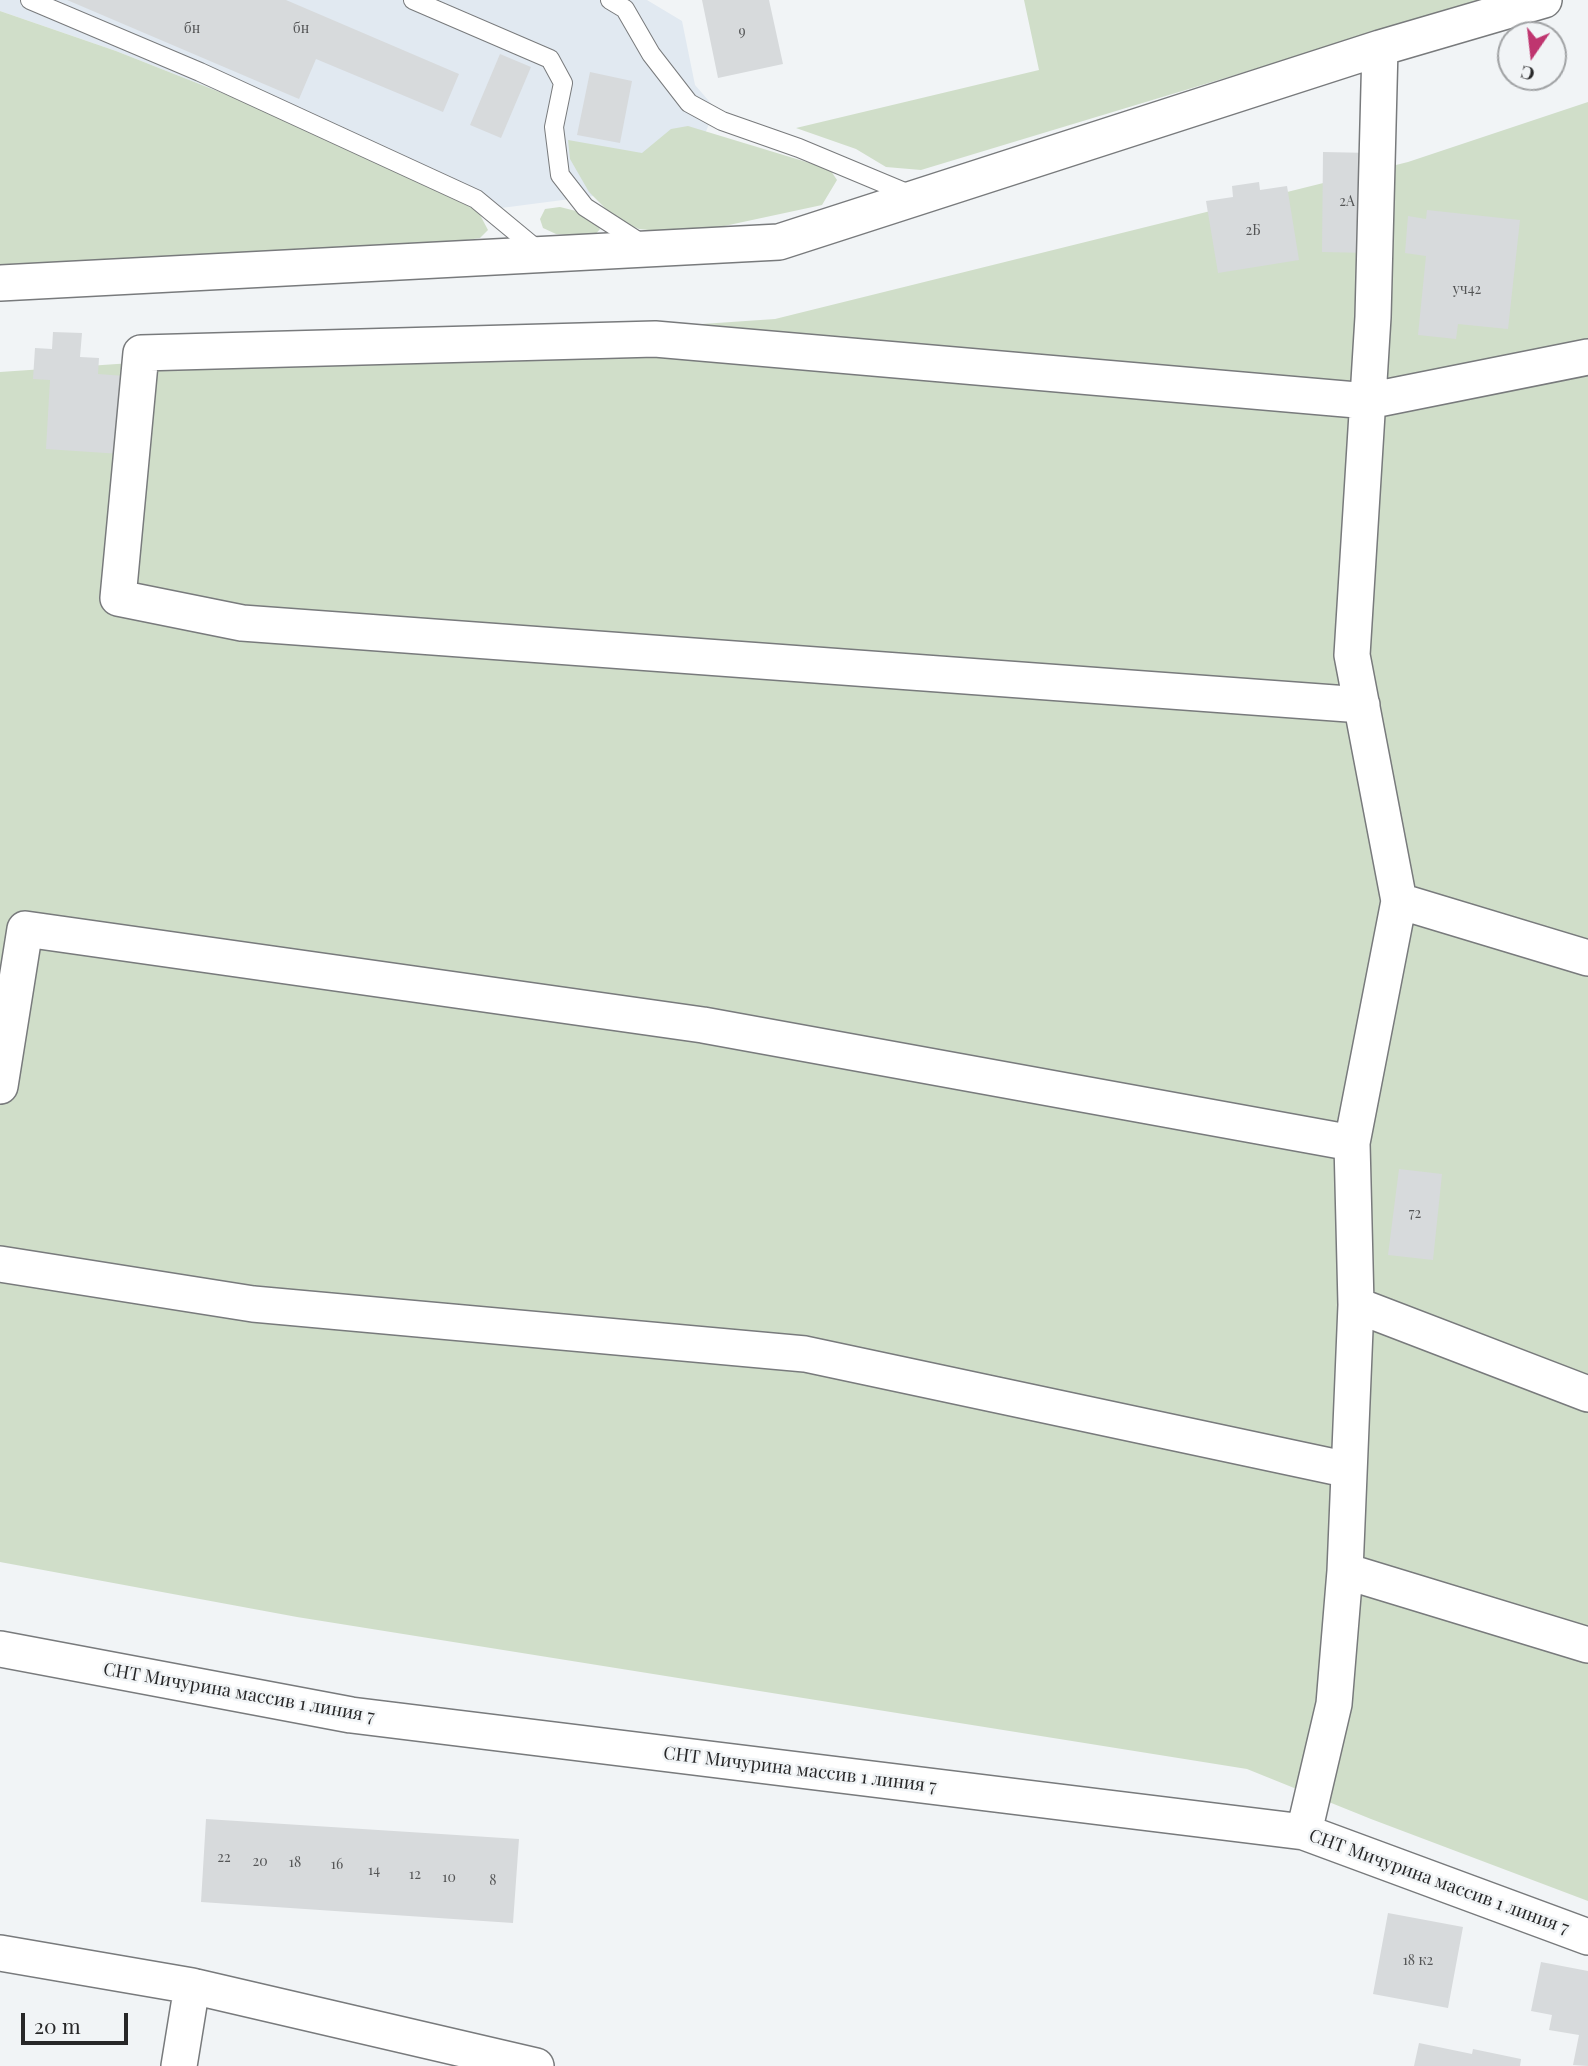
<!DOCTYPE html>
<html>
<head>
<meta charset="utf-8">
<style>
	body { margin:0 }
	#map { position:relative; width:1588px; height:2066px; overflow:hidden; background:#f1f4f6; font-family:"Playfair Display",serif }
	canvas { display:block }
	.north { position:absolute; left:1497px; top:21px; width:70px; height:70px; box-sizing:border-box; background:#f1f4f6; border:2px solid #a0a2a4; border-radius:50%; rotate:194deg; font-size:19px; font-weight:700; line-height:28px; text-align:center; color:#272728 }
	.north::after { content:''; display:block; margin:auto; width:24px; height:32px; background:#bf356f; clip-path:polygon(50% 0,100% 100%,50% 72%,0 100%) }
	.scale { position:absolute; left:21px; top:2013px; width:107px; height:32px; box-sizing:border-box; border:4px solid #272728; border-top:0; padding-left:9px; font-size:21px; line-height:24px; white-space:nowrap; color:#272728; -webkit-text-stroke:5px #f1f4f6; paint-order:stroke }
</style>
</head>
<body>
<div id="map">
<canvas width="1588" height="2066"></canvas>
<div class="north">С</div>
<div class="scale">20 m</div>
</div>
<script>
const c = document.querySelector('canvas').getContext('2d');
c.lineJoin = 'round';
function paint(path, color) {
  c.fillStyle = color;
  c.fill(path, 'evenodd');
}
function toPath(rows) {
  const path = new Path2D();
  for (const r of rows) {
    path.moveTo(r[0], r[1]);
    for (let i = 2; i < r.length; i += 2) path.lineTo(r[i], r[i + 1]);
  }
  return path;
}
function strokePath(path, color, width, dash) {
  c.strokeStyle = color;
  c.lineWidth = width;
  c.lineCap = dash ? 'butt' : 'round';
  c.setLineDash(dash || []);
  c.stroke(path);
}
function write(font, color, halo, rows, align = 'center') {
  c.font = font + ' "Playfair Display",serif';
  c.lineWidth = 5;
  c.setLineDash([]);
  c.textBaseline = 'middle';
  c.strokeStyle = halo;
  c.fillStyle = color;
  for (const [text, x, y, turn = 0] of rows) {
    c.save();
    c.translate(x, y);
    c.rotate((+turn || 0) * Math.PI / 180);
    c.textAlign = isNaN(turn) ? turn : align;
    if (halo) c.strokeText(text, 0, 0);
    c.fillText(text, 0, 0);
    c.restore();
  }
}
const built = toPath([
	[0,0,647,0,682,21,695,85,715,108,686,184,478,211,331,136,116,51,0,11]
]);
const green = toPath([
	[1024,0,1483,0,921,170,886,167,856,149,796,128,1039,70],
	[0,11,116,51,331,136,478,211,488,230,480,238,467,240,0,266],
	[1588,102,1588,1901,1371,1819,1247,1769,297,1617,0,1562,0,372,775,319,1408,162],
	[688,126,813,164,831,171,837,180,822,205,687,234,639,229,615,218,589,192,570,159,568,140,642,153,671,129],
	[560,207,576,211,593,221,600,229,594,236,576,236,556,234,543,228,540,219,545,209]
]);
const building = toPath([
	[67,0,286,0,459,74,443,112,316,59,299,99],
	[702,0,769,0,783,64,718,78],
	[500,54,531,67,501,138,470,125],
	[590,72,632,81,620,143,577,135],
	[1323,152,1372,153,1370,253,1322,252],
	[1259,182,1260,190,1287,186,1299,260,1218,273,1206,201,1233,197,1232,186],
	[1427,210,1520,220,1508,329,1458,324,1456,339,1418,335,1426,256,1405,253,1408,216,1426,219],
	[53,332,82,333,80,357,99,358,98,374,125,376,121,454,46,449,50,380,33,379,35,348,52,349],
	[1399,1169,1442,1174,1433,1260,1388,1255],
	[206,1819,519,1839,513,1923,201,1902],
	[1388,1913,1463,1927,1448,2008,1373,1994],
	[1541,1962,1588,1971,1588,2066,1573,2065,1579,2035,1549,2030,1552,2015,1531,2011],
	[1419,2043,1472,2054,1473,2049,1521,2059,1520,2066,1414,2066]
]);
const service = toPath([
	[30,0,200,72,476,199,540,252],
	[413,0,550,59,563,83,554,127,560,175,585,207,644,245],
	[610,0,625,9,651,54,689,103,722,121,799,148,914,196]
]);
const minor = toPath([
	[0,283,779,242,1380,48,1544,0],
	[1362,705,242,623,118,598,141,353,655,339,1368,401,1588,357],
	[1399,901,1588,958],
	[0,1086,25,929,703,1025,1352,1143],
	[0,1264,253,1304,805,1354,1349,1470],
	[1356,1305,1588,1394],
	[1345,1571,1588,1645],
	[0,1649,351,1715,1304,1832,1588,1937],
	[1304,1832,1334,1704,1345,1571,1356,1305,1352,1143,1399,901,1352,655,1373,317,1380,48],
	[0,1953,192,1986,536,2066],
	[179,2066,192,1986]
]);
const numberNames = [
	["бн",192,29],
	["бн",301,29],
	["9",742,32],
	["2А",1347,202],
	["2Б",1253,231],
	["уч42",1467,290],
	["72",1415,1214],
	["22",224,1858],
	["20",260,1862],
	["18",295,1863],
	["16",337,1865],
	["14",374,1871],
	["12",415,1875],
	["10",449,1878],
	["8",493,1881],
	["18 к2",1418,1961]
];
const streetNames = [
	["СНТ Мичурина массив 1 линия 7",239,1693,10],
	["СНТ Мичурина массив 1 линия 7",800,1770,7],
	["СНТ Мичурина массив 1 линия 7",1439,1882,20]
];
paint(built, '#e1e9f1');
paint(green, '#d0dec9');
paint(building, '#d7dadc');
strokePath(service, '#787a7c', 20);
strokePath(minor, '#787a7c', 38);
strokePath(service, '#fff', 18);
strokePath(minor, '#fff', 35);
write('14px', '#535455', null, numberNames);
write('18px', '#272728', '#f1f4f6', streetNames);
</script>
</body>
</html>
